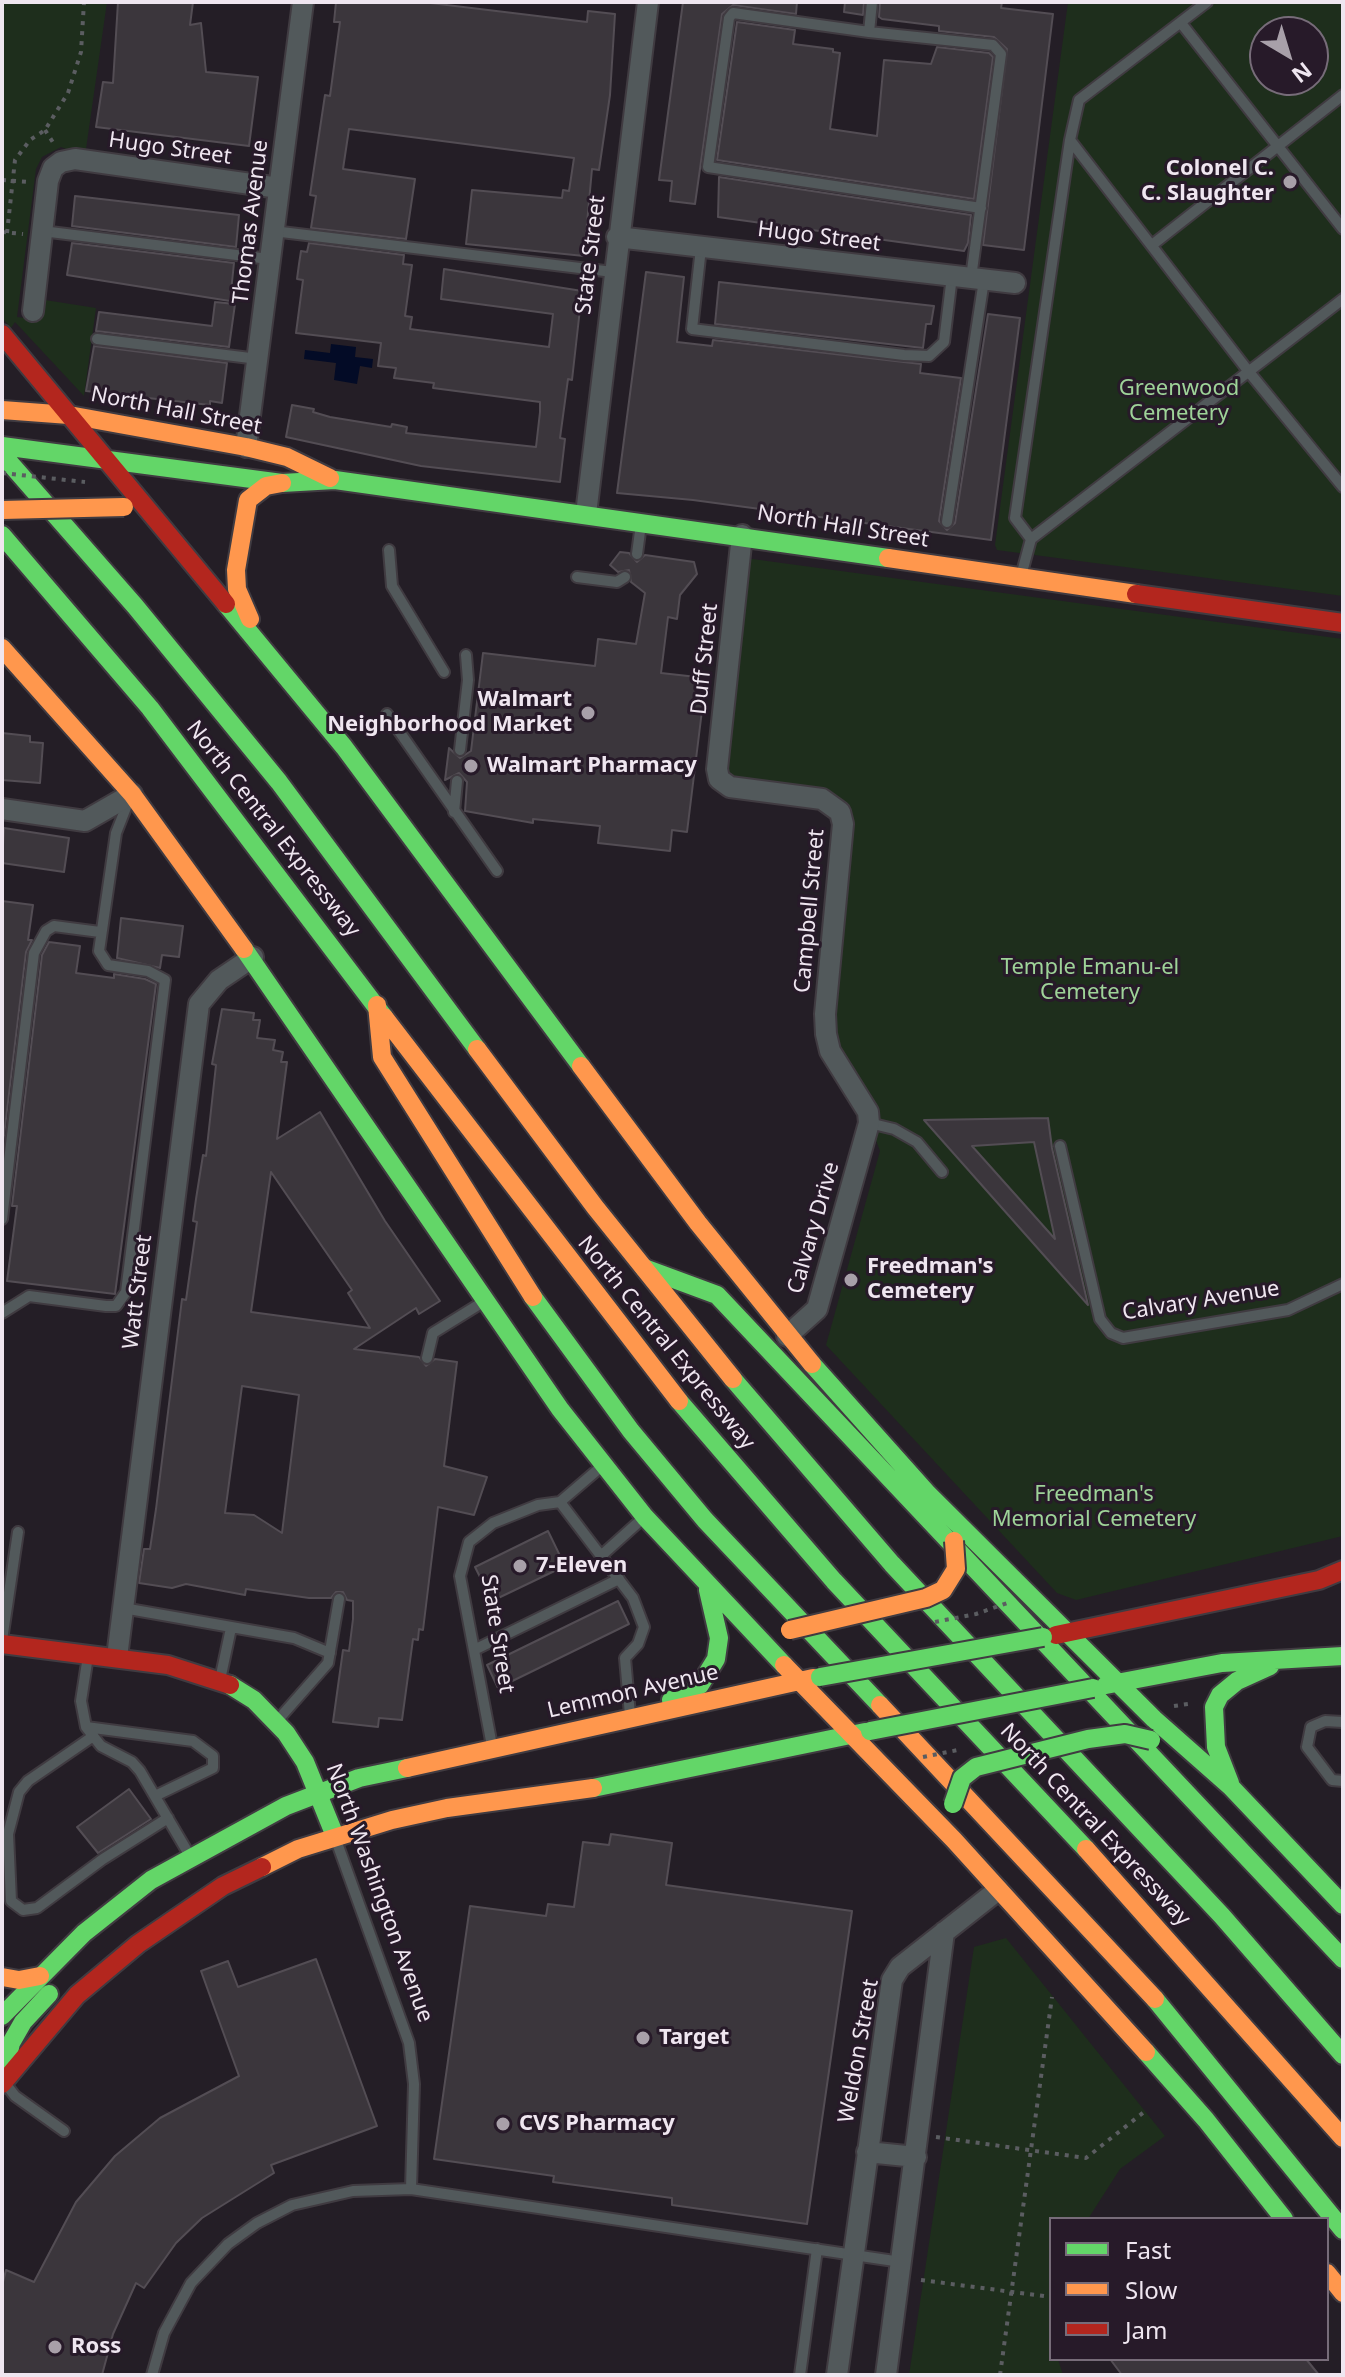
<!DOCTYPE html>
<html>
<head>
<meta charset="utf-8">
<style>
	body { margin:0 }
	#map { position:relative; width:1345px; height:2377px; overflow:hidden; background:#241e26; font-family:"Noto Sans",sans-serif }
	canvas { display:block }
	.frame { position:absolute; inset:0; border:4px solid #efe6f0; pointer-events:none }
	.legend { position:absolute; left:1049px; top:2217px; width:280px; height:144px; box-sizing:border-box; background:#271a29; border:2px solid #776c79; margin:0; padding:10px 14px; list-style:none; font-size:24px; color:#efe6f0 }
	.legend li { display:flex; align-items:center; gap:16px; height:40px }
	.legend b { width:40px; border:2px solid #776c79 }
	.north { position:absolute; left:1249px; top:16px; width:80px; height:80px; box-sizing:border-box; background:#271a29; border:2px solid #776c79; border-radius:50%; rotate:142deg; font-size:22px; font-weight:700; line-height:32px; text-align:center; color:#efe6f0 }
	.north::after { content:''; display:block; margin:auto; width:28px; height:36px; background:#a8a0a9; clip-path:polygon(50% 0,100% 100%,50% 72%,0 100%) }
</style>
</head>
<body>
<div id="map">
<canvas width="1345" height="2377"></canvas>
<div class="frame"></div>
<ul class="legend">
<li><b style="height:10px;background:#63d668"></b>Fast</li>
<li><b style="height:10px;background:#ff974d"></b>Slow</li>
<li><b style="height:10px;background:#b3261e"></b>Jam</li>
</ul>
<div class="north">N</div>
</div>
<script>
const c = document.querySelector('canvas').getContext('2d');
c.lineJoin = 'round';
function paint(path, color) {
  c.fillStyle = color;
  c.fill(path, 'evenodd');
}
function toPath(rows) {
  const path = new Path2D();
  for (const r of rows) {
    path.moveTo(r[0], r[1]);
    for (let i = 2; i < r.length; i += 2) path.lineTo(r[i], r[i + 1]);
  }
  return path;
}
function strokePath(path, color, width, dash) {
  c.strokeStyle = color;
  c.lineWidth = width;
  c.lineCap = dash ? 'butt' : 'round';
  c.setLineDash(dash || []);
  c.stroke(path);
}
function write(font, color, halo, rows, align = 'center') {
  c.font = font + ' "Noto Sans",sans-serif';
  c.lineWidth = 6;
  c.setLineDash([]);
  c.textBaseline = 'middle';
  c.strokeStyle = halo;
  c.fillStyle = color;
  for (const [text, x, y, turn = 0] of rows) {
    c.save();
    c.translate(x, y);
    c.rotate((+turn || 0) * Math.PI / 180);
    c.textAlign = isNaN(turn) ? turn : align;
    if (halo) c.strokeText(text, 0, 0);
    c.fillText(text, 0, 0);
    c.restore();
  }
}
const green = toPath([
	[2,2,107,2,85,156,61,147,42,157,36,169,17,317,40,320,45,300,96,308,84,396,15,322,11,328,2,318],
	[1068,2,1343,2,1343,596,997,550,995,545],
	[1265,32,1313,32,1313,80,1265,80],
	[745,558,1343,639,1343,1536,1076,1600,1057,1593,826,1345,880,1151,849,1067,834,1037,833,1011,850,817,838,798,811,787,737,783,724,769],
	[1006,1938,1165,2136,1120,2169,1088,2219,1051,2219,1051,2359,1058,2359,1063,2375,909,2375,974,1947]
]);
const water = toPath([
	[331,344,356,347,355,357,373,359,372,368,360,366,357,384,334,380,336,363,304,359,305,350,330,353]
]);
const building = toPath([
	[118,2,193,2,190,25,201,23,206,72,258,77,249,146,96,127,103,82,113,83,118,2],
	[336,2,422,2,587,22,588,11,615,14,610,95,599,170,592,169,584,256,466,244,472,190,562,198,563,190,569,191,574,158,349,129,343,169,415,179,406,239,311,228,316,196,310,195,325,95,330,96,340,22,334,22,336,2],
	[683,2,797,2,796,14,733,5,722,14,695,204,670,201,672,181,659,180,683,2],
	[845,2,864,2,863,15,844,12,845,2],
	[880,2,1002,2,1001,8,1053,14,1024,250,983,245,1007,49,994,37,939,31,939,26,882,19,879,17,880,2],
	[737,22,795,30,793,44,833,49,833,52,840,53,830,129,877,136,884,60,931,64,937,47,989,53,993,57,974,199,717,160,737,22],
	[719,177,971,215,968,243,964,251,718,217,719,177],
	[75,196,239,215,236,247,72,226,75,196],
	[72,243,234,263,230,301,67,275,72,243],
	[309,243,404,255,403,264,412,265,405,316,412,317,410,329,549,347,553,314,441,299,444,269,582,291,572,380,568,379,560,438,565,439,560,482,421,466,286,437,292,405,314,409,313,412,330,417,391,427,392,424,407,427,406,433,536,447,540,412,540,402,433,388,434,383,394,378,396,368,378,366,381,343,296,333,303,280,297,279,299,264,301,251,307,252,309,243],
	[646,272,684,277,677,342,712,346,713,340,921,364,920,373,961,378,939,521,947,530,955,523,988,314,1020,318,991,540,693,500,617,493,646,272],
	[719,282,934,306,931,324,926,324,923,348,715,324,719,282],
	[215,302,235,304,229,347,96,331,99,312,212,326,215,302],
	[94,346,227,363,222,403,210,401,210,405,86,391,94,346],
	[620,552,629,553,637,562,645,555,694,562,697,574,680,595,677,619,668,617,661,673,706,678,687,832,672,830,670,851,598,843,600,826,533,819,533,823,465,811,467,782,459,773,445,780,449,748,460,758,471,751,483,653,595,666,598,639,636,644,645,593,631,582,629,570,618,572,610,565,620,552],
	[2,733,30,736,30,742,43,743,40,783,2,780,2,733],
	[4,828,69,838,64,872,2,863,4,828],
	[2,901,33,905,28,940,32,940,26,952,2,1152,2,901],
	[121,918,183,926,179,957,162,955,160,968,117,958,121,918],
	[49,942,80,946,76,973,114,978,114,974,145,979,156,984,115,1294,7,1281,17,1206,12,1206,42,955,49,942],
	[222,1009,254,1013,253,1020,260,1020,257,1038,275,1040,273,1050,283,1052,281,1062,287,1062,277,1139,320,1112,385,1221,440,1301,419,1314,416,1308,354,1349,419,1357,426,1366,435,1359,457,1362,444,1466,487,1477,474,1515,438,1507,423,1630,419,1629,418,1640,413,1639,402,1720,379,1718,378,1727,333,1722,343,1650,349,1651,353,1619,353,1601,347,1600,343,1592,336,1592,331,1598,309,1598,246,1589,245,1595,186,1584,172,1588,139,1583,144,1549,150,1549,156,1509,182,1299,186,1300,197,1222,193,1221,196,1199,203,1155,206,1156,216,1065,212,1064,222,1009],
	[271,1172,352,1290,348,1293,370,1328,251,1312,271,1172],
	[242,1386,299,1395,282,1533,254,1515,225,1513,242,1386],
	[1048,1118,1052,1148,1088,1305,924,1120,1048,1118],
	[1034,1142,1055,1239,972,1146,1034,1142],
	[548,1531,565,1566,492,1601,475,1567,548,1531],
	[618,1601,629,1624,498,1688,487,1665,618,1601],
	[129,1789,151,1819,98,1853,77,1827,129,1789],
	[611,1834,672,1843,666,1885,852,1911,807,2224,672,2205,672,2198,553,2182,554,2176,434,2159,470,1906,546,1916,548,1904,574,1907,583,1842,609,1845,611,1834],
	[316,1959,377,2126,271,2165,274,2173,202,2218,176,2243,144,2288,136,2283,113,2334,102,2375,2,2375,2,2286,6,2270,34,2282,76,2202,115,2156,160,2118,239,2076,201,1971,228,1961,238,1987,316,1959],
	[1110,2359,1306,2359,1319,2375,1122,2375,1110,2359]
]);
const path = toPath([
	[45,130,54,144],
	[2,180,28,182],
	[2,232,23,234],
	[7,233,15,160,30,140,45,130,68,93,81,52,84,2],
	[1174,1706,1188,1704],
	[936,2137,1086,2158,1144,2112],
	[921,2280,1051,2297],
	[1000,2375,1052,1997]
]);
const lane = toPath([
	[872,2,869,32,993,45,1001,54,971,278],
	[1181,23,1343,229],
	[869,32,733,13,729,18,708,167,981,208],
	[1070,140,1079,100,1207,2],
	[42,231,269,259],
	[273,231,613,272],
	[1152,245,1343,95],
	[701,248,692,329,904,355,929,356,944,342,952,276],
	[97,339,258,359],
	[947,522,984,280],
	[1031,539,1015,518,1070,140,1249,372,1343,487],
	[389,550,392,586,444,672],
	[637,554,641,524],
	[1021,576,1031,539,1343,299],
	[577,577,617,582,625,577],
	[387,714,497,871],
	[460,750,468,680,466,655],
	[454,812,457,781],
	[869,1123,894,1129,917,1142,942,1172],
	[1060,1146,1100,1319,1111,1333,1123,1338,1288,1310,1343,1284],
	[2,1219,34,953,46,931,54,926,100,932],
	[2,1313,29,1296,106,1306,116,1306,126,1292,165,980,148,971,108,965,99,951,116,833,129,800],
	[427,1358,433,1333,483,1302],
	[560,1502,633,1598,644,1627,638,1644,625,1658,630,1715],
	[602,1555,642,1519],
	[123,1608,294,1638,330,1653],
	[2,1640,18,1532],
	[474,1650,619,1579],
	[88,1656,81,1701,86,1727,101,1746,132,1762,140,1771,190,1856],
	[220,1680,231,1628],
	[277,1721,328,1663,339,1599],
	[1343,1722,1325,1721,1311,1727,1307,1747,1332,1780,1343,1781],
	[86,1727,193,1741,213,1756,213,1768,155,1796],
	[92,1737,28,1781,19,1792,8,1834,11,1901,23,1910,37,1908,103,1859,168,1818],
	[492,1746,460,1576,469,1542,493,1523,538,1505,560,1502,602,1466],
	[336,1840,409,2043,414,2084,411,2189],
	[5,2083,15,2096,64,2131],
	[152,2375,164,2333,191,2283,228,2244,257,2223,292,2205,353,2191,411,2189,901,2262],
	[800,2375,817,2249]
]);
const street = toPath([
	[617,237,1015,283],
	[33,311,48,181,53,168,61,162,75,159,279,188],
	[246,447,303,2],
	[586,514,648,2],
	[742,535,717,769,719,779,730,787,822,799,840,812,843,824,825,1014,826,1034,830,1051,868,1112,869,1123,817,1309,787,1336],
	[2,809,85,821,132,794],
	[117,1657,199,1004,219,980,253,957],
	[867,2152,916,2157],
	[837,2375,892,1980,900,1967,998,1890],
	[886,2375,944,1932]
]);
const fast = toPath([
	[2,446,282,483,335,480,888,558],
	[2,454,135,606,279,782,477,1049],
	[2,535,150,708,384,1017],
	[226,604,344,747,581,1066],
	[244,949,560,1409,645,1517,784,1665],
	[644,1268,717,1295,1343,1959],
	[533,1297,631,1431,705,1520,880,1705],
	[812,1364,928,1494,1154,1719,1231,1787,1343,1905],
	[733,1379,892,1564,1222,1916,1343,2055],
	[679,1401,834,1581,1086,1849],
	[230,1685,254,1700,286,1733,305,1762,335,1836],
	[1106,1685,1222,1663,1343,1656],
	[671,1700,700,1685,716,1659,719,1638,708,1590],
	[1230,1783,1216,1747,1214,1707,1220,1695,1237,1681,1270,1666],
	[593,1788,865,1732],
	[1155,1999,1343,2230],
	[2,2016,84,1933,151,1880,286,1806,359,1778,407,1768],
	[1146,2052,1206,2120,1284,2219],
	[4,2074,11,2043,23,2022,49,1994]
]);
const slow = toPath([
	[2,410,69,415,246,447,287,457,330,478],
	[888,558,1136,594],
	[250,619,237,589,236,570,248,500,266,486,282,483],
	[2,648,132,794,244,949],
	[377,1005,382,1057,533,1297],
	[384,1017,679,1401],
	[477,1049,595,1207,733,1379],
	[581,1066,698,1223,812,1364],
	[784,1665,954,1840,1146,2052],
	[880,1705,1155,1999],
	[407,1768,813,1678],
	[1086,1849,1343,2138],
	[262,1867,298,1849,392,1820,447,1808,593,1788],
	[2,1977,19,1980,40,1976],
	[1327,2273,1343,2293]
]);
const jam = toPath([
	[2,334,226,604],
	[1136,594,1343,623],
	[1056,1635,1319,1580,1343,1570],
	[2,1644,168,1665,230,1685],
	[2,2084,77,1995,138,1944,223,1886,262,1867]
]);
const pathBridge = toPath([
	[2,473,85,482],
	[935,1622,976,1614,1010,1602],
	[923,1757,958,1750]
]);
const fastBridge = toPath([
	[820,1677,1043,1637],
	[870,1731,1093,1688],
	[953,1804,962,1778,976,1767,1088,1739,1125,1734,1151,1740]
]);
const slowBridge = toPath([
	[2,510,124,507],
	[790,1630,926,1598,943,1590,956,1569,954,1541]
]);
const markers = [
	[1290,182,8,"#a8a0a9"],
	[588,713,8,"#a8a0a9"],
	[471,766,8,"#a8a0a9"],
	[851,1280,8,"#a8a0a9"],
	[520,1566,8,"#a8a0a9"],
	[643,2038,8,"#a8a0a9"],
	[503,2124,8,"#a8a0a9"],
	[55,2347,8,"#a8a0a9"]
];
const streetNames = [
	["Hugo Street",170,149,8],
	["Thomas Avenue",251,222,-83],
	["Hugo Street",819,237,7],
	["State Street",591,255,-83],
	["North Hall Street",176,411,11],
	["North Hall Street",843,527,9],
	["Duff Street",705,659,-84],
	["North Central Expressway",273,829,52],
	["Campbell Street",810,911,-85],
	["Calvary Drive",814,1228,-74],
	["Watt Street",138,1292,-83],
	["Calvary Avenue",1201,1301,-9],
	["North Central Expressway",666,1343,51],
	["State Street",497,1634,81],
	["Lemmon Avenue",633,1692,-13],
	["North Central Expressway",1095,1825,47],
	["North Washington Avenue",379,1893,70],
	["Weldon Street",859,2051,-80]
];
const poiNames = [
	["Colonel C.",1274,169,"right"],
	["C. Slaughter",1274,194,"right"],
	["Walmart",572,700,"right"],
	["Neighborhood Market",572,725,"right"],
	["Walmart Pharmacy",487,766],
	["Freedman's",867,1267],
	["Cemetery",867,1292],
	["7-Eleven",536,1566],
	["Target",659,2038],
	["CVS Pharmacy",519,2124],
	["Ross",71,2347]
];
const parkNames = [
	["Greenwood",1179,389],
	["Cemetery",1179,414],
	["Temple Emanu-el",1090,968],
	["Cemetery",1090,993],
	["Freedman's",1094,1495],
	["Memorial Cemetery",1094,1520]
];
paint(green, '#1e2e1c');
paint(water, '#030b26');
paint(building, '#3b363c');
strokePath(building, '#534d54', 2);
strokePath(lane, '#403b41', 14);
strokePath(street, '#403b41', 24);
strokePath(fast, '#403b41', 22);
strokePath(slow, '#403b41', 22);
strokePath(jam, '#403b41', 22);
strokePath(path, '#5b5d61', 4, [4, 6]);
strokePath(lane, '#52595b', 10);
strokePath(street, '#52595b', 20);
strokePath(fast, '#63d668', 18);
strokePath(slow, '#ff974d', 18);
strokePath(jam, '#b3261e', 18);
strokePath(fastBridge, '#403b41', 22, []);
strokePath(slowBridge, '#403b41', 22, []);
strokePath(pathBridge, '#5b5d61', 4, [4, 6]);
strokePath(fastBridge, '#63d668', 18);
strokePath(slowBridge, '#ff974d', 18);
for (const [x, y, r, color] of markers) {
  const dot = new Path2D();
  dot.arc(x, y, r, 0, 2 * Math.PI);
  c.fillStyle = color;
  c.fill(dot);
  strokePath(dot, '#271a29', 3);
}
write('22px', '#efe6f0', '#271a29', streetNames);
write('bold 22px', '#efe6f0', '#271a29', poiNames, 'left');
write('22px', '#9ed398', '#271a29', parkNames);
</script>
</body>
</html>
